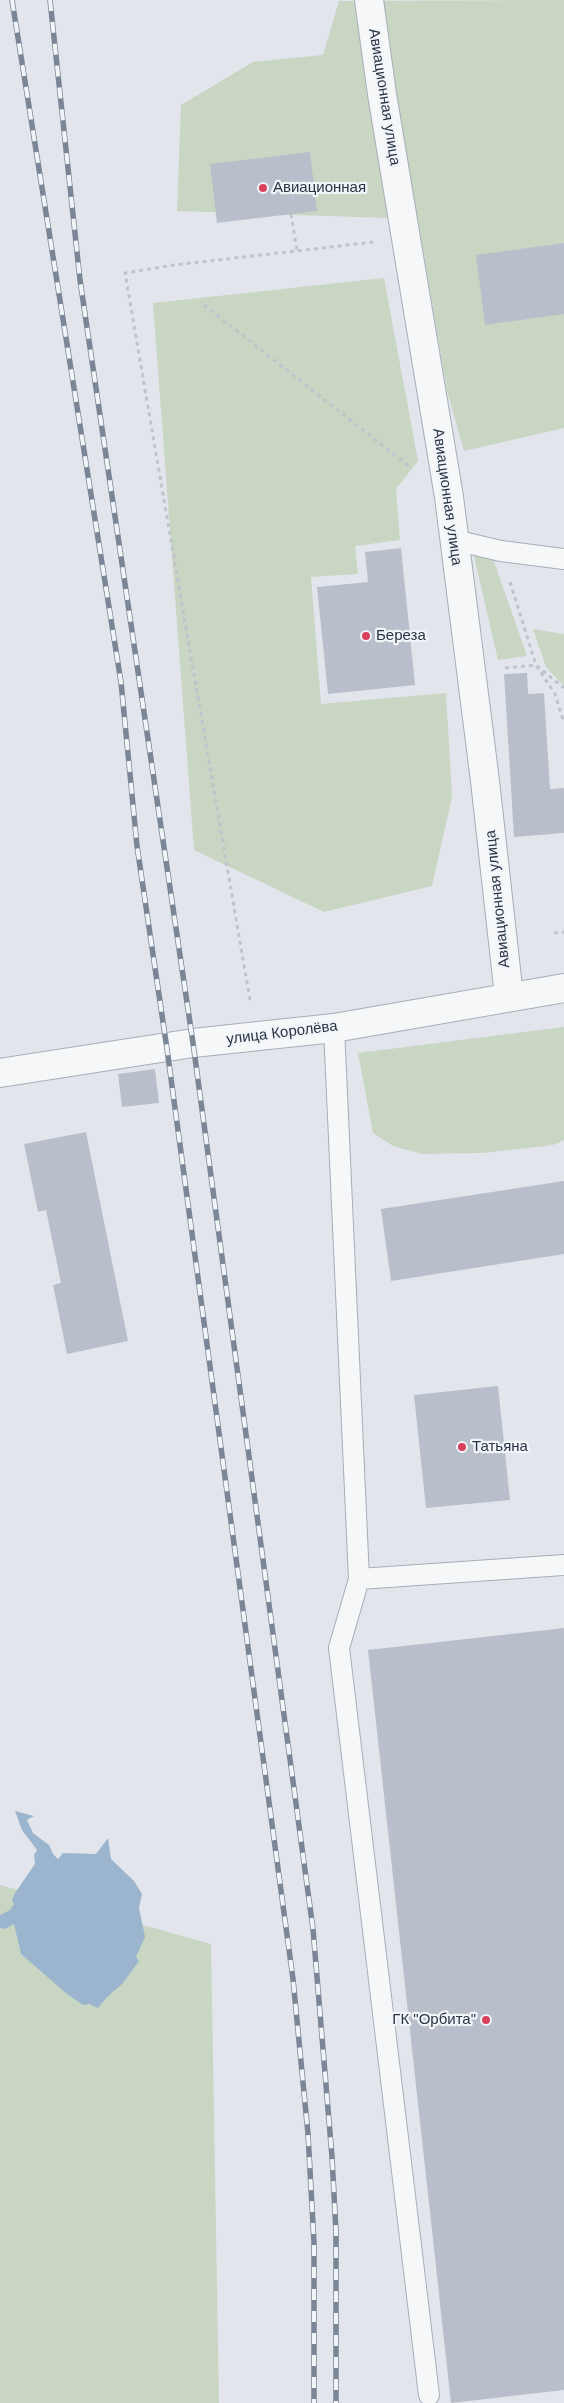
<!DOCTYPE html>
<html>
<head>
<meta charset="utf-8">
<style>
	body { margin:0 }
	canvas { display:block; background:#e2e6ec }
</style>
</head>
<body>
<canvas width="564" height="2403"></canvas>
<script>
const c = document.querySelector('canvas').getContext('2d');
c.lineJoin = 'round';
function paint(path, color) {
  c.fillStyle = color;
  c.fill(path, 'evenodd');
}
function toPath(rows) {
  const path = new Path2D();
  for (const r of rows) {
    path.moveTo(r[0], r[1]);
    for (let i = 2; i < r.length; i += 2) path.lineTo(r[i], r[i + 1]);
  }
  return path;
}
function strokePath(path, color, width, dash) {
  c.strokeStyle = color;
  c.lineWidth = width;
  c.lineCap = dash ? 'butt' : 'round';
  c.setLineDash(dash || []);
  c.stroke(path);
}
function write(font, color, halo, rows, align = 'center') {
  c.font = font + ' Helvetica,sans-serif';
  c.lineWidth = 4.5;
  c.setLineDash([]);
  c.textBaseline = 'middle';
  c.strokeStyle = halo;
  c.fillStyle = color;
  for (const [text, x, y, turn = 0] of rows) {
    c.save();
    c.translate(x, y);
    c.rotate((+turn || 0) * Math.PI / 180);
    c.textAlign = isNaN(turn) ? turn : align;
    if (halo) c.strokeText(text, 0, 0);
    c.fillText(text, 0, 0);
    c.restore();
  }
}
const green = toPath([
	[564,0,564,428,464,451,447,391,418,219,177,211,181,105,253,62,323,55,339,1],
	[384,278,418,461,396,489,400,540,355,546,358,574,311,577,321,704,446,693,452,797,432,886,324,912,194,850,153,303],
	[491,553,527,656,498,660,474,556],
	[533,629,564,634,564,686,546,667],
	[564,1027,564,1140,553,1145,482,1153,422,1154,393,1146,373,1133,358,1053],
	[0,1885,211,1944,219,2403,0,2403]
]);
const water = toPath([
	[15,1811,34,1816,27,1820,33,1833,49,1845,53,1854,58,1859,63,1853,96,1854,108,1838,111,1859,134,1881,142,1894,139,1908,145,1937,136,1957,139,1961,122,1984,107,1997,98,2008,89,2004,83,2005,67,1994,21,1954,14,1924,5,1929,0,1928,0,1915,10,1910,14,1904,12,1900,15,1893,35,1864,34,1855,37,1850,22,1830]
]);
const building = toPath([
	[310,152,317,211,217,223,210,164],
	[564,243,564,314,485,325,476,255],
	[401,548,415,685,328,694,317,587,368,582,365,552],
	[527,673,528,694,544,693,550,789,564,788,564,833,514,837,504,674],
	[155,1069,159,1103,122,1107,118,1074],
	[86,1132,128,1341,67,1354,53,1285,61,1283,46,1210,38,1212,24,1144],
	[564,1181,564,1254,391,1281,381,1209],
	[498,1386,510,1500,426,1508,414,1395],
	[564,1628,564,2390,451,2403,368,1650]
]);
const path = toPath([
	[291,214,297,251],
	[204,305,410,467],
	[510,582,536,665,555,694,564,723],
	[505,668,536,665,564,688],
	[554,933,564,932],
	[250,1000,125,273,174,265,374,242]
]);
const service = toPath([
	[454,540,501,551,564,559],
	[334,1028,359,1579,339,1648,429,2395],
	[359,1579,564,1565]
]);
const minor = toPath([
	[369,0,382,94,449,497,485,781,509,996],
	[0,1073,193,1043,334,1028,564,988]
]);
const rail = toPath([
	[12,0,121,682,137,846,167,1049,293,1979,308,2134,314,2243,314,2403],
	[50,0,80,280,193,1043,313,1929,332,2157,336,2232,336,2403]
]);
const markers = [
	[263,188,5,"#d8405b"],
	[366,636,5,"#d8405b"],
	[462,1447,5,"#d8405b"],
	[486,2020,5,"#d8405b"]
];
const streetNames = [
	["Авиационная улица",384,97,81],
	["Авиационная улица",447,497,82],
	["Авиационная улица",498,899,-96],
	["улица Королёва",282,1033,-7]
];
const poiNames = [
	["Авиационная",273,188],
	["Береза",376,636],
	["Татьяна",472,1447],
	["ГК \"Орбита\"",476,2020,"right"]
];
paint(green, '#c8d6c3');
paint(water, '#9bb5ce');
paint(building, '#b9bfca');
strokePath(service, '#a7adb7', 22);
strokePath(minor, '#a7adb7', 30);
strokePath(path, '#c0c4ca', 3, [4, 4]);
strokePath(service, '#f5f7f9', 20);
strokePath(minor, '#f5f7f9', 28);
strokePath(rail, '#7a8696', 5.5);
strokePath(rail, '#f2f5f8', 4, [11]);
for (const [x, y, r, color] of markers) {
  const dot = new Path2D();
  dot.arc(x, y, r, 0, 2 * Math.PI);
  c.fillStyle = color;
  c.fill(dot);
  strokePath(dot, '#f2f5f8', 2);
}
write('15px', '#293445', '#f2f5f8', streetNames);
write('15px', '#293445', '#f2f5f8', poiNames, 'left');
</script>
</body>
</html>
